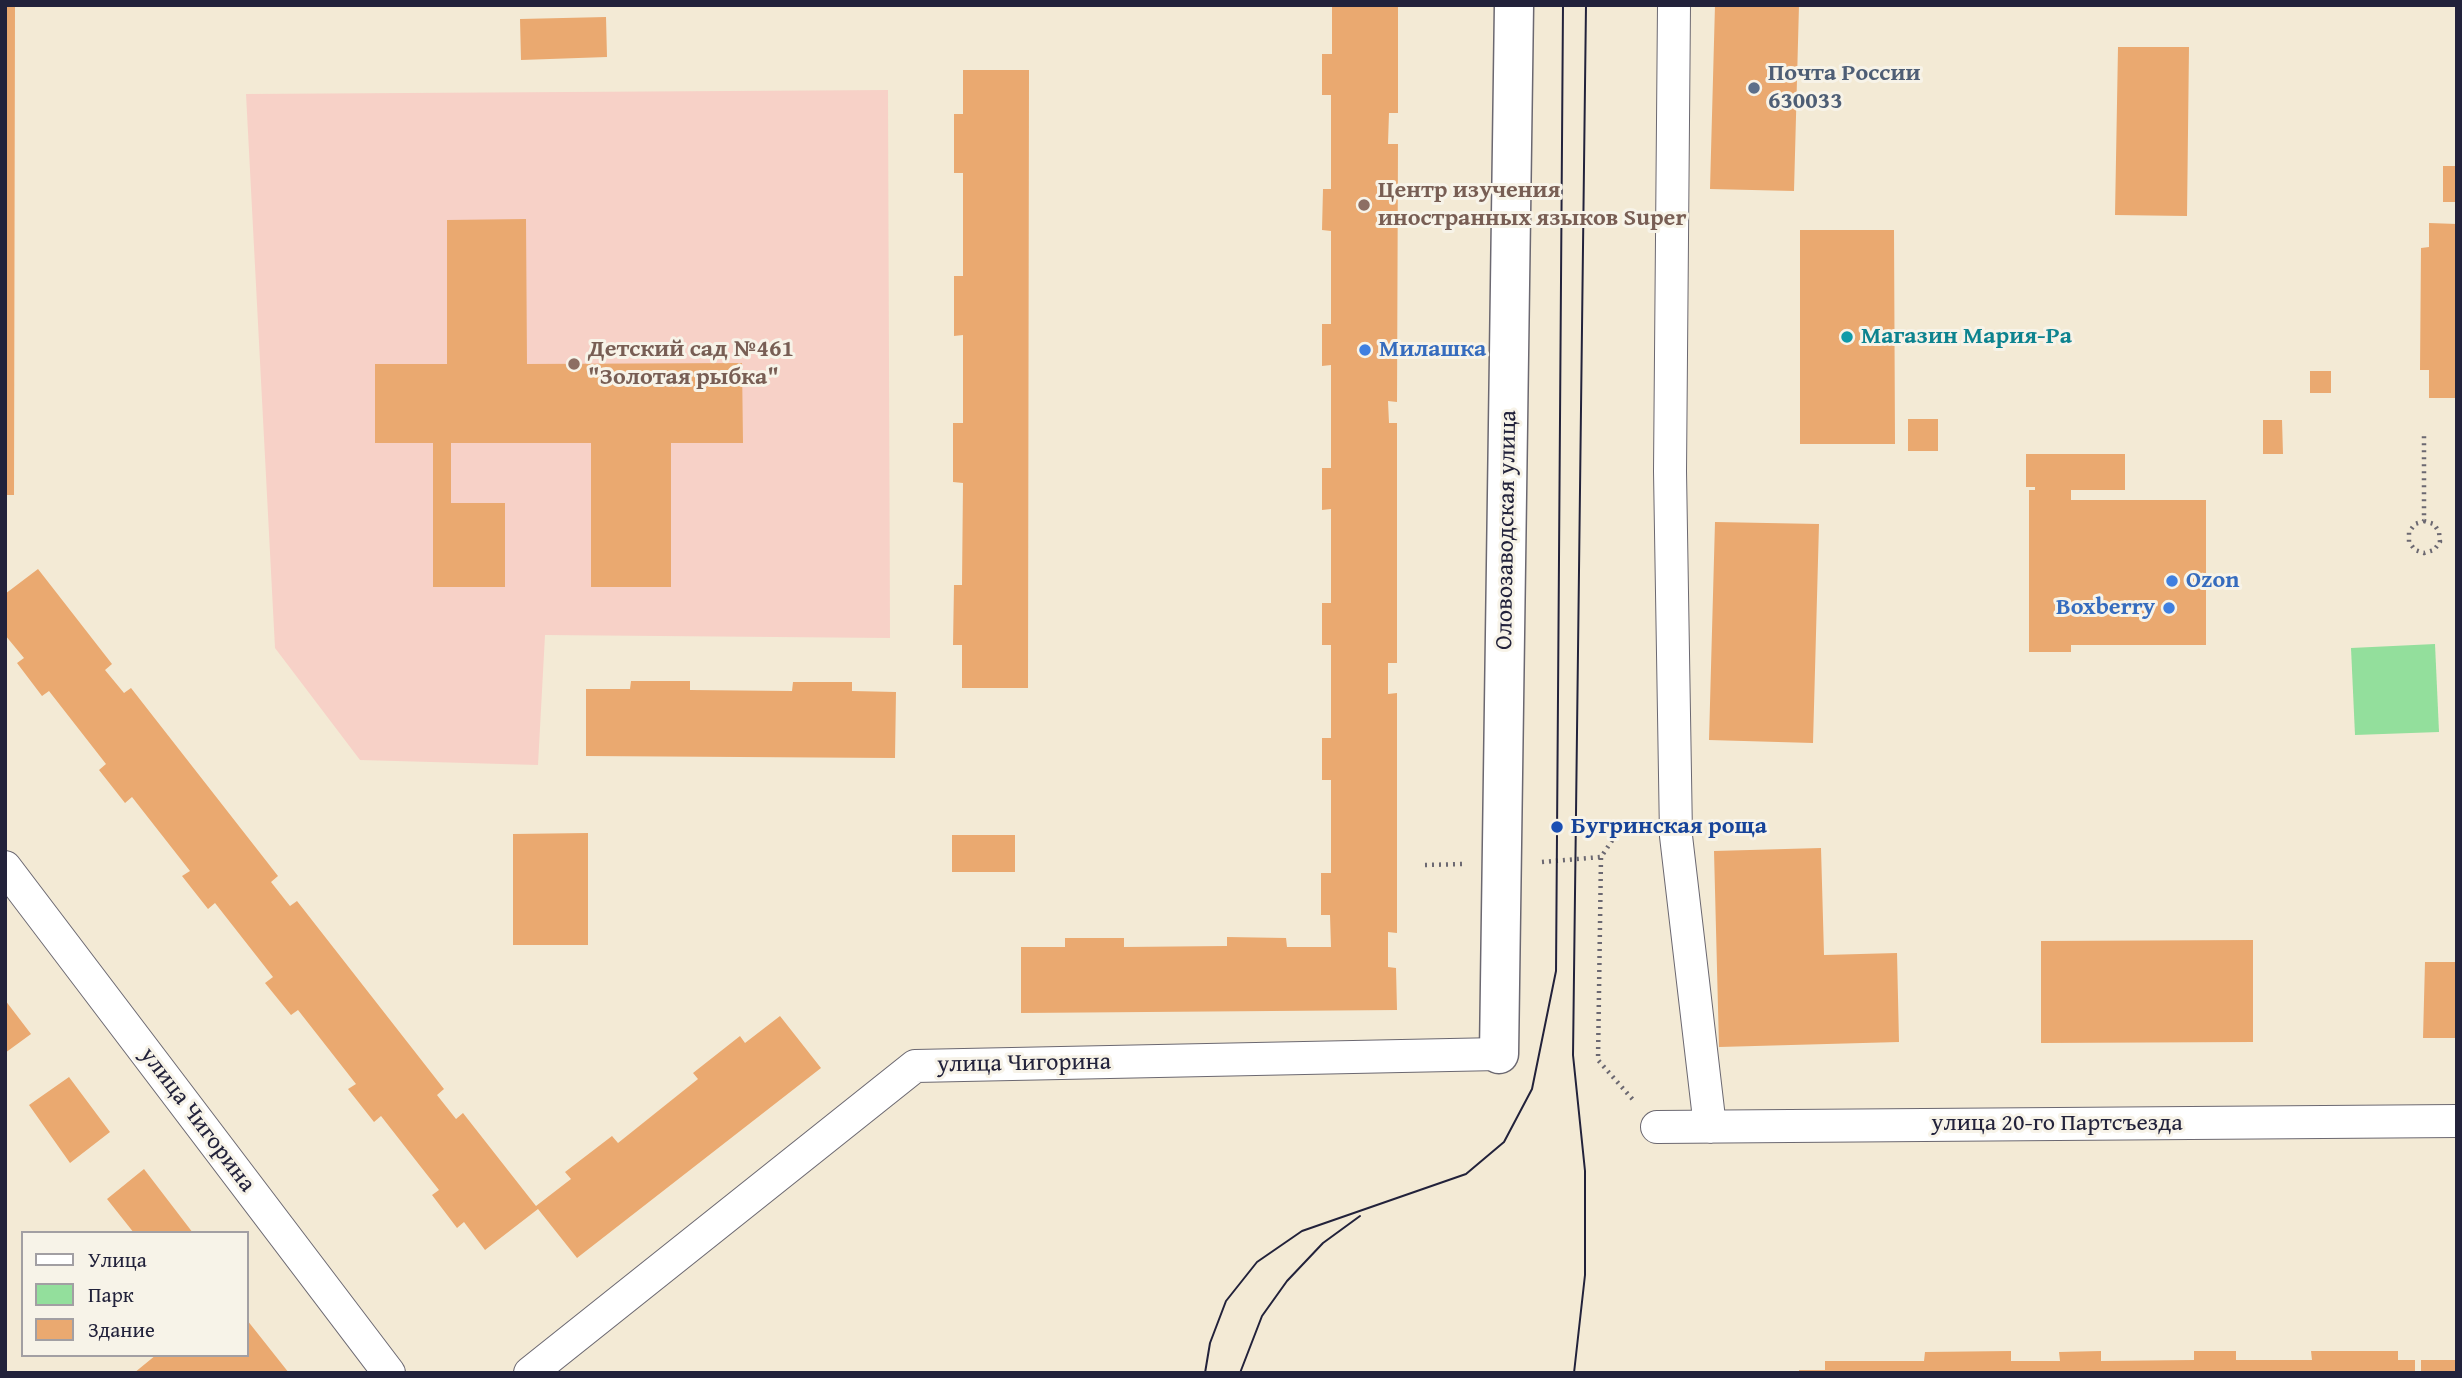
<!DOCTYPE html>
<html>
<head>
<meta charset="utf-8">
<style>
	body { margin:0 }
	#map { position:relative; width:2462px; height:1378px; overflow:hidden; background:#f3ead5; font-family:"Gentium Book Plus",serif }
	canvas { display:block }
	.frame { position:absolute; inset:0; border:7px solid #22223b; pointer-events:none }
	.legend { position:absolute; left:21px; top:1231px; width:228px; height:126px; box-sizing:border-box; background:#f7f3e8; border:2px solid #a29fa3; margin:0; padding:9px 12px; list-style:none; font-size:21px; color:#22223b }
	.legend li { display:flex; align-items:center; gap:14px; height:35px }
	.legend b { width:35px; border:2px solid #a29fa3 }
</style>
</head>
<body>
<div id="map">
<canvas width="2462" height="1378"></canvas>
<div class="frame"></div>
<ul class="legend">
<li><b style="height:9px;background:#fff"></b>Улица</li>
<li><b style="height:19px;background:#93df9c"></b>Парк</li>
<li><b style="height:19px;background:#eaa970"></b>Здание</li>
</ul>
</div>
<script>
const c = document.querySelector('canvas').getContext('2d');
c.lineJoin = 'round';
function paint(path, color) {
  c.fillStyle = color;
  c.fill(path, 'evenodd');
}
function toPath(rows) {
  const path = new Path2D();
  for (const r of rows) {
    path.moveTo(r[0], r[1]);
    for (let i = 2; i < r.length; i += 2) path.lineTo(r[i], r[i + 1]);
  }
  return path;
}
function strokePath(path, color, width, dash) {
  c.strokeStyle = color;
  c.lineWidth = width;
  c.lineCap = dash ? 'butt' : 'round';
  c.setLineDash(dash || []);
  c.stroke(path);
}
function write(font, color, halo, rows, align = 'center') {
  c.font = font + ' "Gentium Book Plus",serif';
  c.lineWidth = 6;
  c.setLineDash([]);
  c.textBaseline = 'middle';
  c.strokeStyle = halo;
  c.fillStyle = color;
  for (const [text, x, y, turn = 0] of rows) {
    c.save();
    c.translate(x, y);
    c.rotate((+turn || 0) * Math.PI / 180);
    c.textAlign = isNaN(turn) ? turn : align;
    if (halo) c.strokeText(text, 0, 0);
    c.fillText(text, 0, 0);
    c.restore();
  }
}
const built = toPath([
	[888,90,890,638,545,635,538,765,360,760,275,648,246,94]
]);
const green = toPath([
	[2435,644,2439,732,2355,735,2351,648]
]);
const building = toPath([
	[5,5,15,5,14,495,5,495],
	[1332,5,1398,5,1398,113,1389,113,1388,144,1398,144,1397,402,1388,401,1389,423,1397,423,1397,663,1388,663,1388,694,1397,693,1397,933,1388,932,1388,967,1396,968,1397,1010,1021,1013,1021,947,1065,947,1065,938,1124,938,1124,947,1227,946,1227,937,1286,938,1287,947,1331,947,1330,915,1321,915,1321,873,1331,873,1331,780,1322,780,1322,738,1331,738,1331,645,1322,645,1322,603,1331,603,1331,509,1322,510,1322,468,1331,468,1331,365,1322,366,1322,324,1331,324,1331,231,1322,230,1323,189,1331,189,1331,95,1322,95,1322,54,1332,54],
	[1715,5,1799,5,1794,191,1710,189],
	[606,17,607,57,521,60,520,19],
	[2118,47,2189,47,2187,216,2115,215],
	[963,70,1029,70,1028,688,962,688,962,645,953,645,954,585,962,585,963,483,953,482,953,423,963,423,963,335,954,336,954,276,963,276,963,173,954,173,954,114,963,114],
	[2443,166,2457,166,2457,202,2443,202],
	[526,219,527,364,742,363,743,443,671,443,671,587,591,587,591,443,451,443,451,503,505,503,505,587,433,587,433,443,375,443,375,364,447,364,447,220],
	[2429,223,2457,224,2457,398,2429,398,2429,370,2420,370,2421,248,2429,247],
	[1800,230,1894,230,1895,444,1800,444],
	[2310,371,2331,371,2331,393,2310,393],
	[1908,419,1938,419,1938,451,1908,451],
	[2263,420,2282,420,2283,454,2263,454],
	[2026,454,2125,454,2125,490,2071,490,2071,500,2206,500,2206,645,2071,645,2071,652,2029,652,2029,490,2035,490,2035,487,2026,487],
	[1715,522,1819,524,1813,743,1709,740],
	[38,569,112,664,105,670,124,693,131,688,278,876,271,882,290,906,297,901,444,1089,437,1095,456,1119,463,1113,536,1206,571,1179,565,1172,612,1136,618,1143,698,1079,693,1073,740,1036,745,1043,780,1016,821,1068,577,1258,538,1209,485,1250,464,1222,457,1228,432,1195,439,1190,381,1116,374,1122,348,1089,356,1084,298,1010,291,1015,265,983,273,977,215,903,208,909,182,876,190,871,132,797,125,803,99,770,106,764,49,691,42,696,17,663,24,658,5,635,5,594],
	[631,681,690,681,690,690,792,691,793,682,852,682,852,691,896,692,895,758,586,756,586,689,630,689],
	[588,833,588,945,513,945,513,834],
	[952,835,1015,835,1015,872,952,872],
	[1821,848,1824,955,1897,953,1899,1042,1719,1047,1714,851],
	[2253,940,2253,1042,2041,1043,2041,941],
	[2425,962,2457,962,2457,1038,2423,1038],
	[5,1000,31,1034,5,1053],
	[69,1077,110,1132,70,1163,29,1105],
	[144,1169,193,1233,134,1233,107,1199],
	[247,1320,289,1373,134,1373,156,1355,247,1355],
	[2011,1351,2011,1361,2060,1361,2059,1352,2101,1351,2101,1361,2194,1360,2194,1351,2236,1351,2236,1360,2312,1360,2311,1351,2398,1351,2398,1360,2415,1360,2415,1373,1799,1373,1799,1370,1825,1370,1825,1361,1924,1361,1925,1352],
	[2421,1360,2457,1360,2457,1373,2421,1373]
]);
const path = toPath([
	[2424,521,2434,524,2439,532,2440,542,2434,550,2424,553,2415,550,2409,542,2409,532,2415,524,2424,521,2424,432],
	[1624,823,1601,857,1598,1060,1635,1102],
	[1542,862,1601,857],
	[1425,865,1464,864]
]);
const minor = toPath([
	[1674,5,1670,471,1676,836,1710,1127],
	[5,867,389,1373],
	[1657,1127,2457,1121],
	[530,1373,915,1066,1499,1054]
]);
const tertiary = toPath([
	[1499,1054,1514,5]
]);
const tram = toPath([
	[1205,1373,1210,1343,1226,1301,1257,1262,1302,1231,1466,1174,1504,1142,1532,1089,1556,971,1563,5],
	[1240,1373,1262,1316,1287,1281,1323,1243,1360,1216],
	[1574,1373,1585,1275,1585,1171,1573,1055,1586,5]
]);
const markers = [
	[1754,88,7,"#5c6f8a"],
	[1364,205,7,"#8d6e63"],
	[1847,337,7,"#0f9aa8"],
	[1365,350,7,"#3f7fe0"],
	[574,364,7,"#8d6e63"],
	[2172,581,7,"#3f7fe0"],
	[2169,608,7,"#3f7fe0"],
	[1557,827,7,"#1a4fb4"]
];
const serviceNames = [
	["Почта России",1768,74],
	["630033",1768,102]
];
const educationNames = [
	["Центр изучения",1378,191],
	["иностранных языков Super",1378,219],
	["Детский сад №461",588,350],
	["\"Золотая рыбка\"",588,378]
];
const cultureNames = [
	["Магазин Мария-Ра",1861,337]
];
const shopNames = [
	["Милашка",1379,350],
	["Ozon",2186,581],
	["Boxberry",2155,608,"right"]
];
const streetNames = [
	["Оловозаводская улица",1507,530,-89],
	["улица Чигорина",1024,1064,-1],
	["улица Чигорина",197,1120,53],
	["улица 20-го Партсъезда",2057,1124]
];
const transitNames = [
	["Бугринская роща",1571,827]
];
paint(built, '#f7d1c7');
paint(green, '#93df9c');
paint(building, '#eaa970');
strokePath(minor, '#6b6871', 34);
strokePath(tertiary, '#6b6871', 41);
strokePath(path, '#6b6871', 4.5, [2, 5]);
strokePath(minor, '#fff', 32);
strokePath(tertiary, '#fff', 38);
strokePath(tram, '#22223b', 2);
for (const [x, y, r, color] of markers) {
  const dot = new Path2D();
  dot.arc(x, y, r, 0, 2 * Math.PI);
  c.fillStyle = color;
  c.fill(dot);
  strokePath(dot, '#f7f3e8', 2.5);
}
write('bold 24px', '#4e5e75', '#f7f3e8', serviceNames, 'left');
write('bold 24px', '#785e54', '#f7f3e8', educationNames, 'left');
write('bold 24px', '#0d838f', '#f7f3e8', cultureNames, 'left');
write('bold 24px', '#366cbe', '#f7f3e8', shopNames, 'left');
write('24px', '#22223b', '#f7f3e8', streetNames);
write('bold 24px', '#164399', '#f7f3e8', transitNames, 'left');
</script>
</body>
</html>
